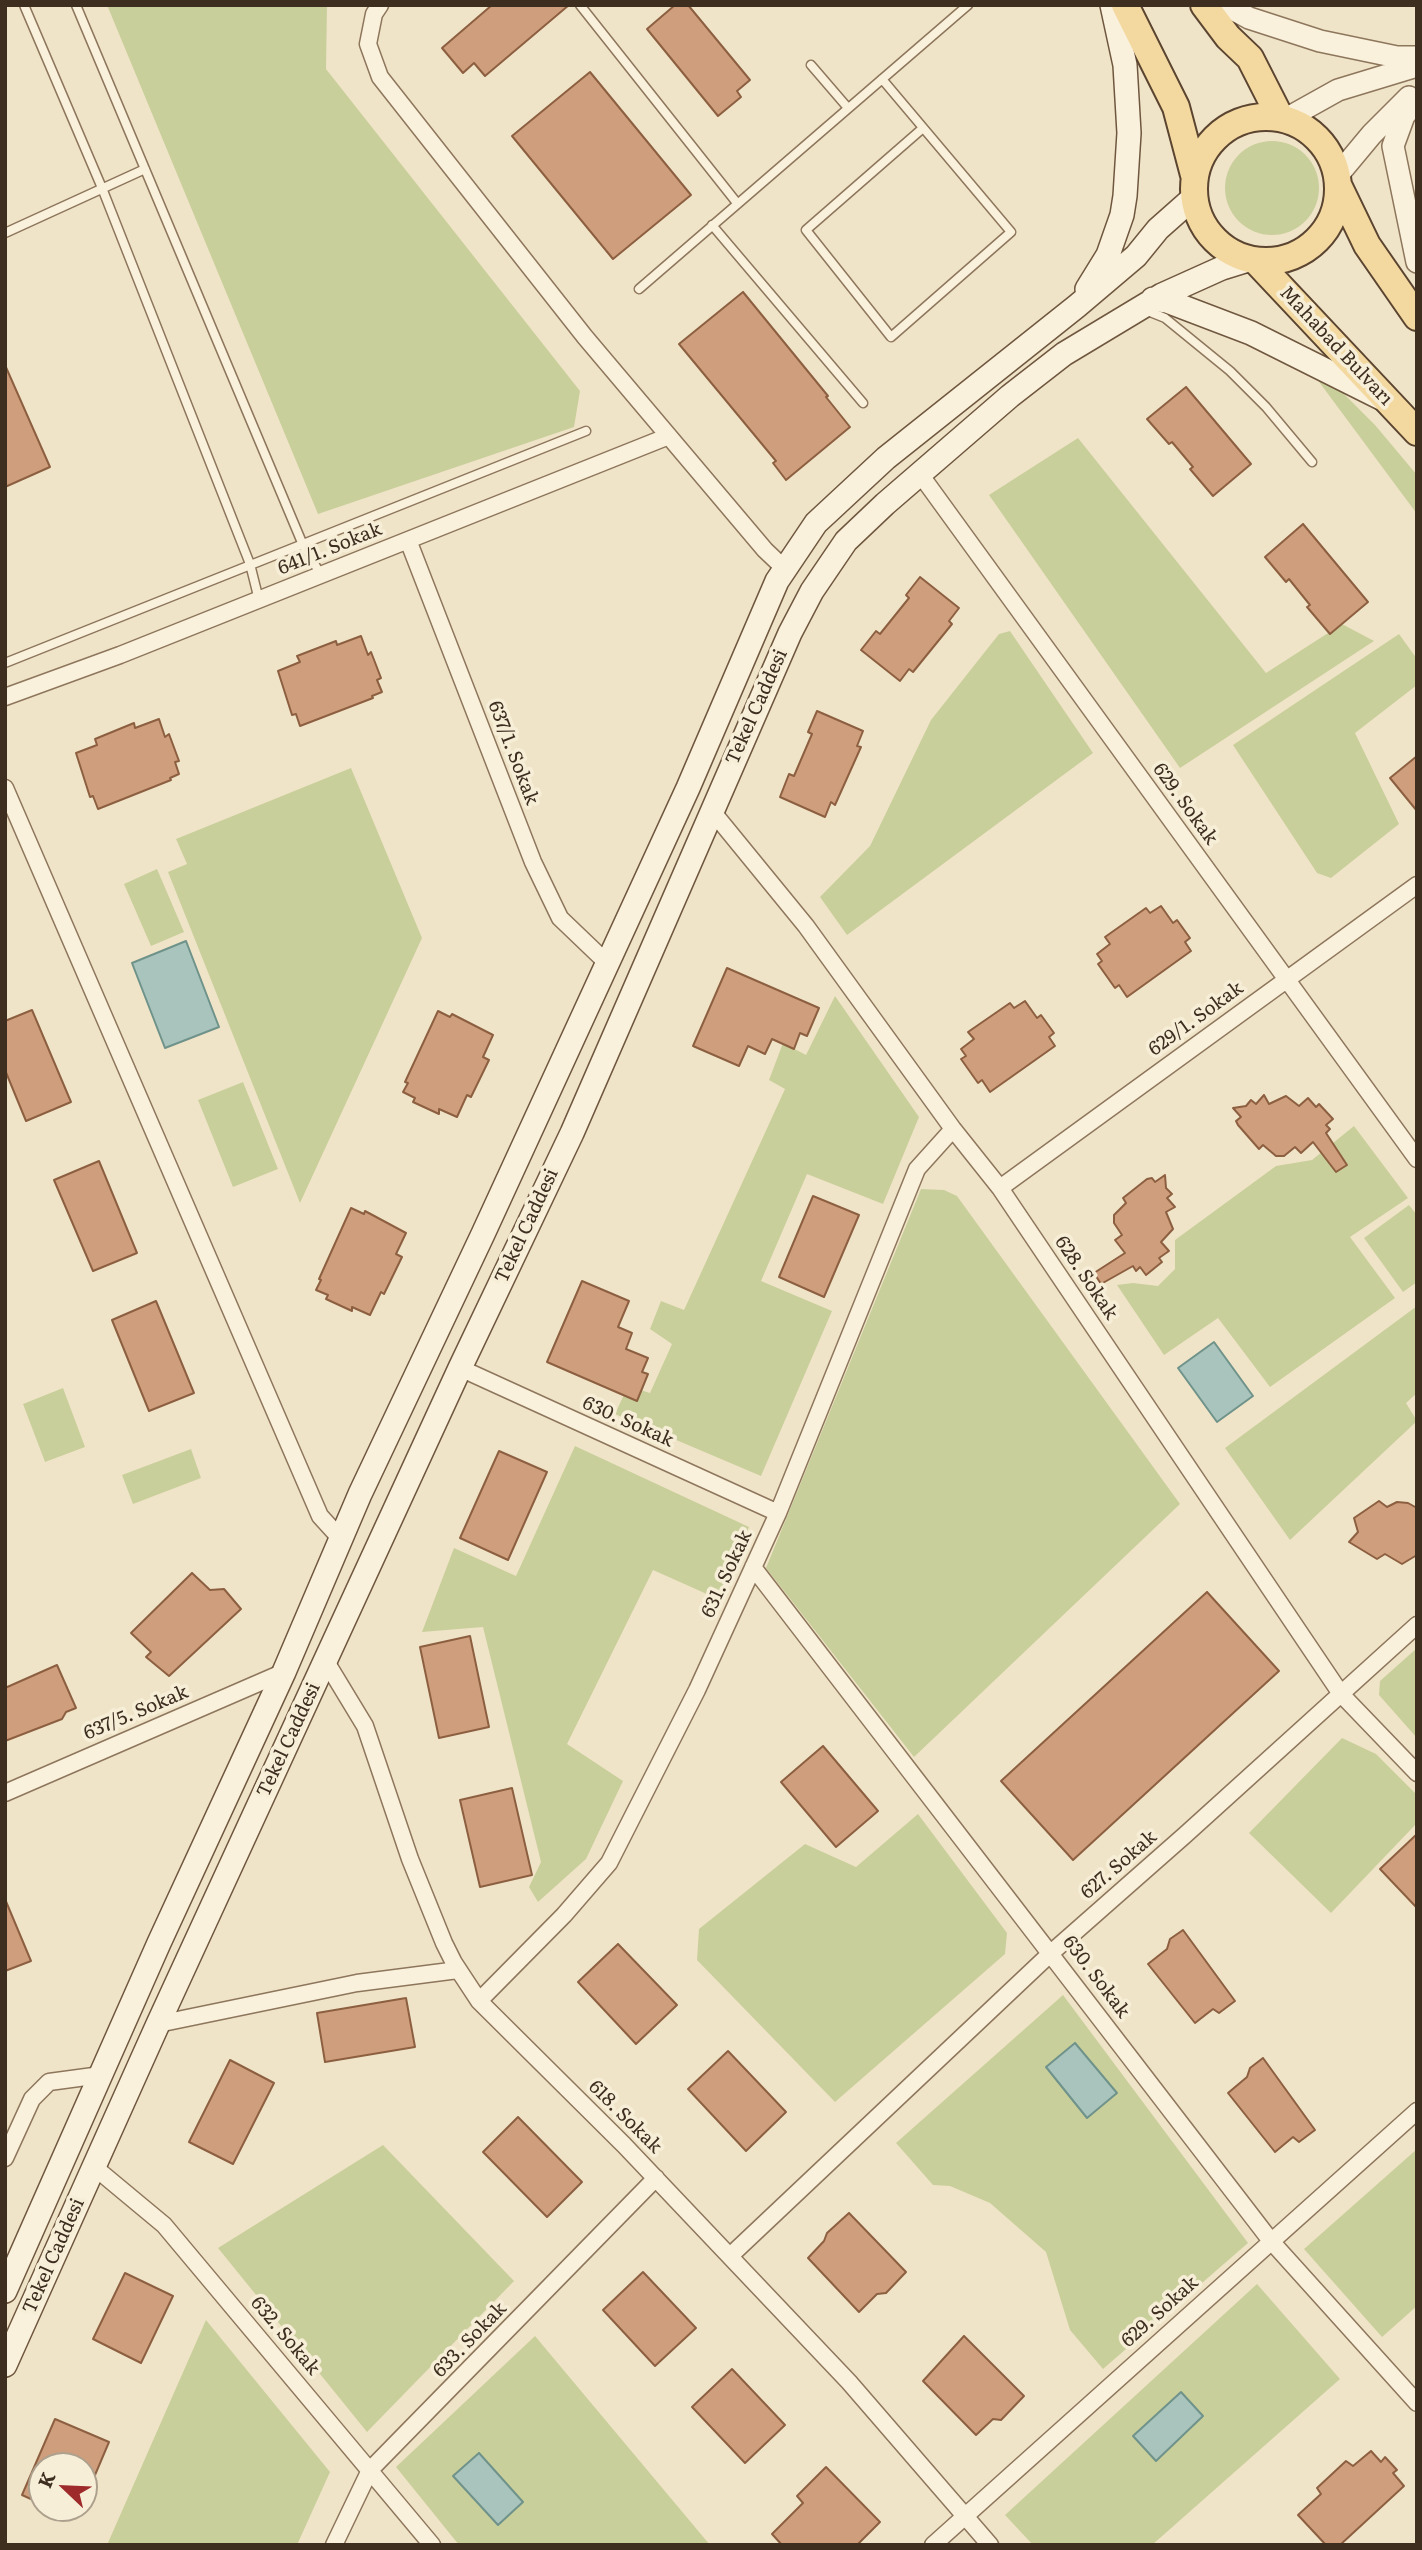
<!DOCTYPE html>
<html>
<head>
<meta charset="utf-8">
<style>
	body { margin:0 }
	#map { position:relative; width:1422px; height:2550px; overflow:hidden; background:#f0e4c8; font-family:Literata,serif }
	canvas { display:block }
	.frame { position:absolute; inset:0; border:7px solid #3d2e20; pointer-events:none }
	.north { position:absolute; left:28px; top:2452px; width:70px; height:70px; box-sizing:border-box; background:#f7eed8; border:2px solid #ada18e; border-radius:50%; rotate:293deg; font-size:19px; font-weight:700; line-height:28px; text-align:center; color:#3d2e20 }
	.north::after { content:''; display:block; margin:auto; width:24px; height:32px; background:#9e2a2b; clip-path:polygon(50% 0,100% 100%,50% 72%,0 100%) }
</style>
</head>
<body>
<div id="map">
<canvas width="1422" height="2550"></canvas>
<div class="frame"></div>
<div class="north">K</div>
</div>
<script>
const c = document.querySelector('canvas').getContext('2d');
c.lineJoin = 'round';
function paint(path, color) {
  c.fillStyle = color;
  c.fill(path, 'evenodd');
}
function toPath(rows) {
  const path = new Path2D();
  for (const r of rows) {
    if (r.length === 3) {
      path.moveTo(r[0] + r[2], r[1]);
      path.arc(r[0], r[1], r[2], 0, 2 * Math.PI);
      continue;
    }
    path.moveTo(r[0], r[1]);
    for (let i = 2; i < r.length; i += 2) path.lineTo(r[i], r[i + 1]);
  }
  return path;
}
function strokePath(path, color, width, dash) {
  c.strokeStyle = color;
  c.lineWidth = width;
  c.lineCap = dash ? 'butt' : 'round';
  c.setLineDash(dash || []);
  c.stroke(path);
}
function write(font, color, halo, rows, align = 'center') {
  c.font = font + ' Literata,serif';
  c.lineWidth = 7;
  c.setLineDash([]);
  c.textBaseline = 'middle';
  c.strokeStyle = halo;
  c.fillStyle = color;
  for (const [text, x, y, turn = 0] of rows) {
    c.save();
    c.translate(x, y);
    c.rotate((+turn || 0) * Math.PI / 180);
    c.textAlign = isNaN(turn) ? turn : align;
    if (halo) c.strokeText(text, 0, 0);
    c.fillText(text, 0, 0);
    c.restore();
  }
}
const green = toPath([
	[107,5,327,5,326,69,580,391,574,427,318,514],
	[1272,188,47],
	[1311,371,1333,383,1375,425,1417,475,1417,514],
	[1078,438,1266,673,1342,624,1374,641,1180,768,989,495],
	[1010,631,1093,753,847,935,820,897,870,846,931,720,999,634],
	[1399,634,1417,659,1417,685,1355,733,1399,824,1331,878,1317,873,1233,745],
	[351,768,422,938,300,1203,168,872,187,864,176,839],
	[157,869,184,932,151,946,124,884],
	[835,996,919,1117,883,1204,807,1174,761,1281,832,1311,761,1476,615,1414,628,1386,650,1393,672,1344,650,1329,661,1301,684,1310,785,1089,769,1080,783,1043,806,1055],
	[243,1082,278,1169,233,1187,198,1100],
	[1354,1126,1408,1198,1350,1237,1395,1298,1270,1387,1218,1318,1164,1355,1117,1285,1133,1283,1158,1286,1175,1269,1175,1240,1276,1166,1312,1160],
	[921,1189,944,1190,957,1196,1180,1504,914,1757,766,1568],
	[1409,1205,1417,1215,1417,1282,1403,1292,1364,1238],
	[1417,1306,1417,1393,1406,1403,1417,1421,1290,1540,1225,1448],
	[63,1388,85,1447,45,1462,23,1404],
	[575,1446,749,1527,718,1599,653,1570,567,1744,623,1781,586,1859,538,1902,529,1887,541,1862,483,1627,422,1632,454,1548,516,1576],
	[191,1449,201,1478,133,1504,122,1475],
	[1417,1648,1417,1738,1379,1695,1380,1681],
	[1342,1738,1376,1754,1417,1795,1417,1823,1331,1913,1249,1833],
	[918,1814,1007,1933,1005,1954,835,2102,697,1960,699,1929,805,1844,856,1867],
	[1063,1995,1248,2243,1103,2369,1070,2330,1046,2252,990,2203,950,2186,933,2185,896,2143],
	[383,2145,514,2281,367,2432,218,2248],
	[1417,2149,1417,2306,1382,2337,1304,2249],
	[1257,2284,1340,2379,1152,2545,1033,2545,1005,2515],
	[206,2320,330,2472,297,2545,107,2545],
	[535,2336,710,2545,459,2545,396,2467]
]);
const water = toPath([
	[186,941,219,1027,165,1048,132,963,186,941],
	[1214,1342,1253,1396,1217,1422,1178,1368,1214,1342],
	[1075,2043,1117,2093,1087,2118,1046,2067,1075,2043],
	[1181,2392,1203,2416,1156,2461,1133,2436,1181,2392],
	[479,2453,523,2502,498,2525,453,2476,479,2453]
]);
const building = toPath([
	[492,5,569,5,485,76,474,63,463,73,442,48,492,5],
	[675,5,688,5,750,80,737,91,741,97,718,116,647,29,675,5],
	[590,72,691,195,613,259,512,136,590,72],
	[743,292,828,396,826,397,850,427,786,480,773,463,776,461,679,344,743,292],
	[5,365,50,467,5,487,5,365],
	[1186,387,1251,464,1213,496,1190,469,1193,467,1172,442,1169,444,1147,419,1186,387],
	[1303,524,1368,602,1330,634,1307,607,1310,605,1289,579,1286,582,1265,557,1303,524],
	[920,577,959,608,949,621,952,624,913,672,909,669,900,681,861,650,876,631,880,634,909,598,906,595,920,577],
	[361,636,368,655,371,652,381,678,377,680,382,692,372,696,373,698,300,726,296,714,292,715,278,671,300,662,297,656,336,641,337,645,361,636],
	[817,711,863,731,857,746,861,747,835,805,831,802,825,817,780,797,789,774,794,776,812,734,808,732,817,711],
	[159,719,165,737,169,734,179,761,175,762,179,774,170,778,171,780,98,809,93,796,90,797,76,753,97,745,95,739,134,723,135,728,159,719],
	[1417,756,1417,811,1390,778,1417,756],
	[1161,906,1173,923,1177,920,1190,938,1185,942,1191,951,1127,997,1119,985,1115,988,1098,964,1102,961,1097,954,1110,944,1105,937,1146,908,1150,913,1161,906],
	[727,968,819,1008,807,1036,800,1033,794,1049,772,1039,765,1054,748,1046,739,1066,693,1046,727,968],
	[1025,1001,1037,1018,1041,1015,1054,1033,1049,1037,1055,1046,990,1092,982,1080,978,1083,961,1059,966,1056,961,1049,974,1039,968,1032,1010,1003,1014,1008,1025,1001],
	[32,1010,71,1102,26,1121,5,1070,5,1021,32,1010],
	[438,1011,450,1017,452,1014,493,1035,483,1057,489,1060,471,1097,467,1095,457,1117,439,1109,439,1114,413,1102,415,1098,403,1092,408,1083,405,1082,438,1011],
	[1264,1095,1269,1104,1286,1096,1299,1106,1308,1098,1316,1107,1319,1104,1333,1119,1326,1125,1330,1129,1326,1133,1347,1165,1336,1172,1313,1142,1301,1153,1295,1147,1284,1156,1276,1156,1263,1145,1259,1149,1238,1125,1236,1121,1241,1117,1233,1108,1246,1106,1251,1100,1256,1104,1264,1095],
	[99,1161,137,1253,93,1271,54,1180,99,1161],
	[1165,1175,1166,1188,1172,1194,1167,1198,1175,1207,1166,1212,1173,1229,1161,1242,1169,1251,1159,1258,1162,1262,1146,1275,1140,1267,1136,1271,1133,1266,1101,1284,1094,1273,1125,1253,1115,1240,1122,1235,1114,1223,1114,1215,1126,1203,1123,1198,1147,1179,1152,1178,1155,1182,1165,1175],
	[813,1196,859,1215,824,1297,779,1277,813,1196],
	[351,1208,364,1214,365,1211,406,1233,396,1254,402,1257,384,1294,381,1292,370,1315,352,1307,352,1311,326,1299,328,1295,316,1290,321,1280,319,1279,351,1208],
	[582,1281,629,1301,618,1327,632,1333,626,1349,648,1358,642,1372,648,1374,637,1401,547,1362,582,1281],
	[156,1301,194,1393,149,1411,112,1320,156,1301],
	[499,1451,547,1472,508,1560,460,1538,499,1451],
	[1379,1501,1387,1507,1397,1502,1408,1503,1417,1508,1417,1555,1402,1564,1385,1554,1377,1559,1349,1542,1358,1532,1354,1518,1379,1501],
	[192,1573,210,1590,224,1589,241,1609,169,1676,146,1657,151,1652,131,1633,192,1573],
	[1207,1592,1279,1671,1073,1860,1001,1781,1207,1592],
	[470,1636,489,1727,439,1738,420,1647,470,1636],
	[57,1665,76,1708,66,1712,62,1719,5,1741,5,1688,57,1665],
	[823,1746,878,1811,836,1847,781,1782,823,1746],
	[512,1788,532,1875,480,1887,460,1800,512,1788],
	[1417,1834,1417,1908,1380,1869,1417,1834],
	[5,1899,31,1961,5,1971,5,1899],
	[1183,1930,1235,2001,1219,2013,1213,2009,1195,2023,1148,1964,1167,1949,1170,1939,1183,1930],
	[618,1944,677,2005,636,2044,578,1982,618,1944],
	[406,1998,415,2047,325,2062,317,2013,406,1998],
	[728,2051,786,2112,746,2151,688,2089,728,2051],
	[1263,2058,1315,2130,1299,2142,1293,2137,1275,2152,1228,2093,1247,2077,1250,2068,1263,2058],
	[230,2060,274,2083,233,2164,189,2142,230,2060],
	[518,2117,582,2182,547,2217,483,2152,518,2117],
	[849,2213,906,2272,886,2293,877,2294,859,2312,808,2258,824,2241,827,2233,849,2213],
	[643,2272,696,2328,655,2366,603,2310,643,2272],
	[125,2273,173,2296,141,2363,93,2339,125,2273],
	[964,2336,1024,2396,1001,2420,993,2419,976,2435,923,2381,964,2336],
	[732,2369,785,2425,745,2463,692,2407,732,2369],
	[55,2419,109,2442,84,2501,84,2466,42,2466,42,2504,22,2495,55,2419],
	[1371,2451,1381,2462,1385,2457,1397,2470,1393,2473,1404,2486,1340,2545,1326,2545,1298,2515,1321,2494,1317,2488,1346,2461,1353,2466,1371,2451],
	[826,2467,880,2522,857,2545,782,2545,772,2534,803,2503,797,2496,826,2467]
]);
const service = toPath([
	[24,5,102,188,250,564,259,600],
	[76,5,303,545,321,575],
	[580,5,737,203],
	[811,65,848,108],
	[882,79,1011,232,891,337,806,230,923,128],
	[712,225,863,403],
	[5,233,145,169],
	[639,289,968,5],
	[1145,310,1165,318,1230,371,1266,407,1312,462],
	[5,663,586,431]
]);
const minor = toPath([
	[380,5,374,14,368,44,380,77,585,337,765,550,785,569],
	[920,474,1417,1159],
	[408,540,533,862,560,918,607,963],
	[5,697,120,655,669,436],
	[5,788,320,1516,340,1538],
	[712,811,806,926,953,1129,1000,1188,1341,1694,1417,1773],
	[1000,1188,1417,885],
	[460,1368,778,1513],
	[753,1567,1271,2241,1417,2403],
	[325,1660,365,1726,410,1859,444,1943,454,1963,479,2001,624,2145,849,2382,990,2545],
	[5,1793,284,1672],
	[479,2001,564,1915,609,1863,697,1690,778,1513,917,1169,953,1129],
	[158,2024,357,1983,458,1970],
	[5,2158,32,2099,49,2082,101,2075],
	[93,2166,164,2225,432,2545],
	[730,2256,1051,1953,1185,1835,1417,1625],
	[334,2545,370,2470,656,2178],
	[933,2545,1417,2111]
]);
const tertiary = toPath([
	[1225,5,1249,18,1320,41,1397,57,1417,57],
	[1417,100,1404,116,1393,146,1417,262],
	[1286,119,1338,90,1417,66],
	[1337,176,1372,134,1409,97]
]);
const secondary = toPath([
	[1087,289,1108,255,1122,215,1125,196,1129,133,1125,65,1112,5],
	[1153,299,1167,301,1251,333,1381,398],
	[5,2291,159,1943,284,1672,360,1494,483,1234,688,788,777,581,816,523,886,458,1077,306,1136,256,1158,229,1193,198],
	[5,2365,158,2024,460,1368,572,1133,790,633,812,591,846,541,885,504,1010,396,1064,354,1162,295,1222,268,1251,259]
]);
const primary = toPath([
	[1125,5,1176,107,1194,175],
	[1204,5,1228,37,1250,58,1280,117],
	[1266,189,72],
	[1338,185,1367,245,1417,317],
	[1256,261,1417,432]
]);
const streetNames = [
	["Mahabad Bulvarı",1336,346,47],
	["641/1. Sokak",330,549,-22],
	["Tekel Caddesi",757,707,-66],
	["637/1. Sokak",513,753,69],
	["629. Sokak",1185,804,54],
	["629/1. Sokak",1196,1019,-36],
	["Tekel Caddesi",527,1226,-65],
	["628. Sokak",1086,1278,56],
	["630. Sokak",628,1422,24],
	["631. Sokak",727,1574,-65],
	["637/5. Sokak",136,1713,-23],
	["Tekel Caddesi",289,1740,-65],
	["627. Sokak",1119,1865,-41],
	["630. Sokak",1096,1977,53],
	["618. Sokak",625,2117,45],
	["Tekel Caddesi",54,2256,-66],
	["629. Sokak",1160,2312,-42],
	["632. Sokak",285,2336,50],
	["633. Sokak",470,2340,-46]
];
paint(green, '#c9cf9b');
paint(water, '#a9c4bc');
strokePath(water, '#6f938a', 2);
paint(building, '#cf9f7d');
strokePath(building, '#8d5f41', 2);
strokePath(service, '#8d765c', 11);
strokePath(minor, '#8d765c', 19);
strokePath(tertiary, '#8d765c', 24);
strokePath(secondary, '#6f573f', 26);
strokePath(primary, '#5b4430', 30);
strokePath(service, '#faf1dc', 8);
strokePath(minor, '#faf1dc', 16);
strokePath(tertiary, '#faf1dc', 21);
strokePath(secondary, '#faf1dc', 23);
strokePath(primary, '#f3d9a0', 26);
write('19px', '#3d2e20', '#f7eed8', streetNames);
</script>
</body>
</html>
